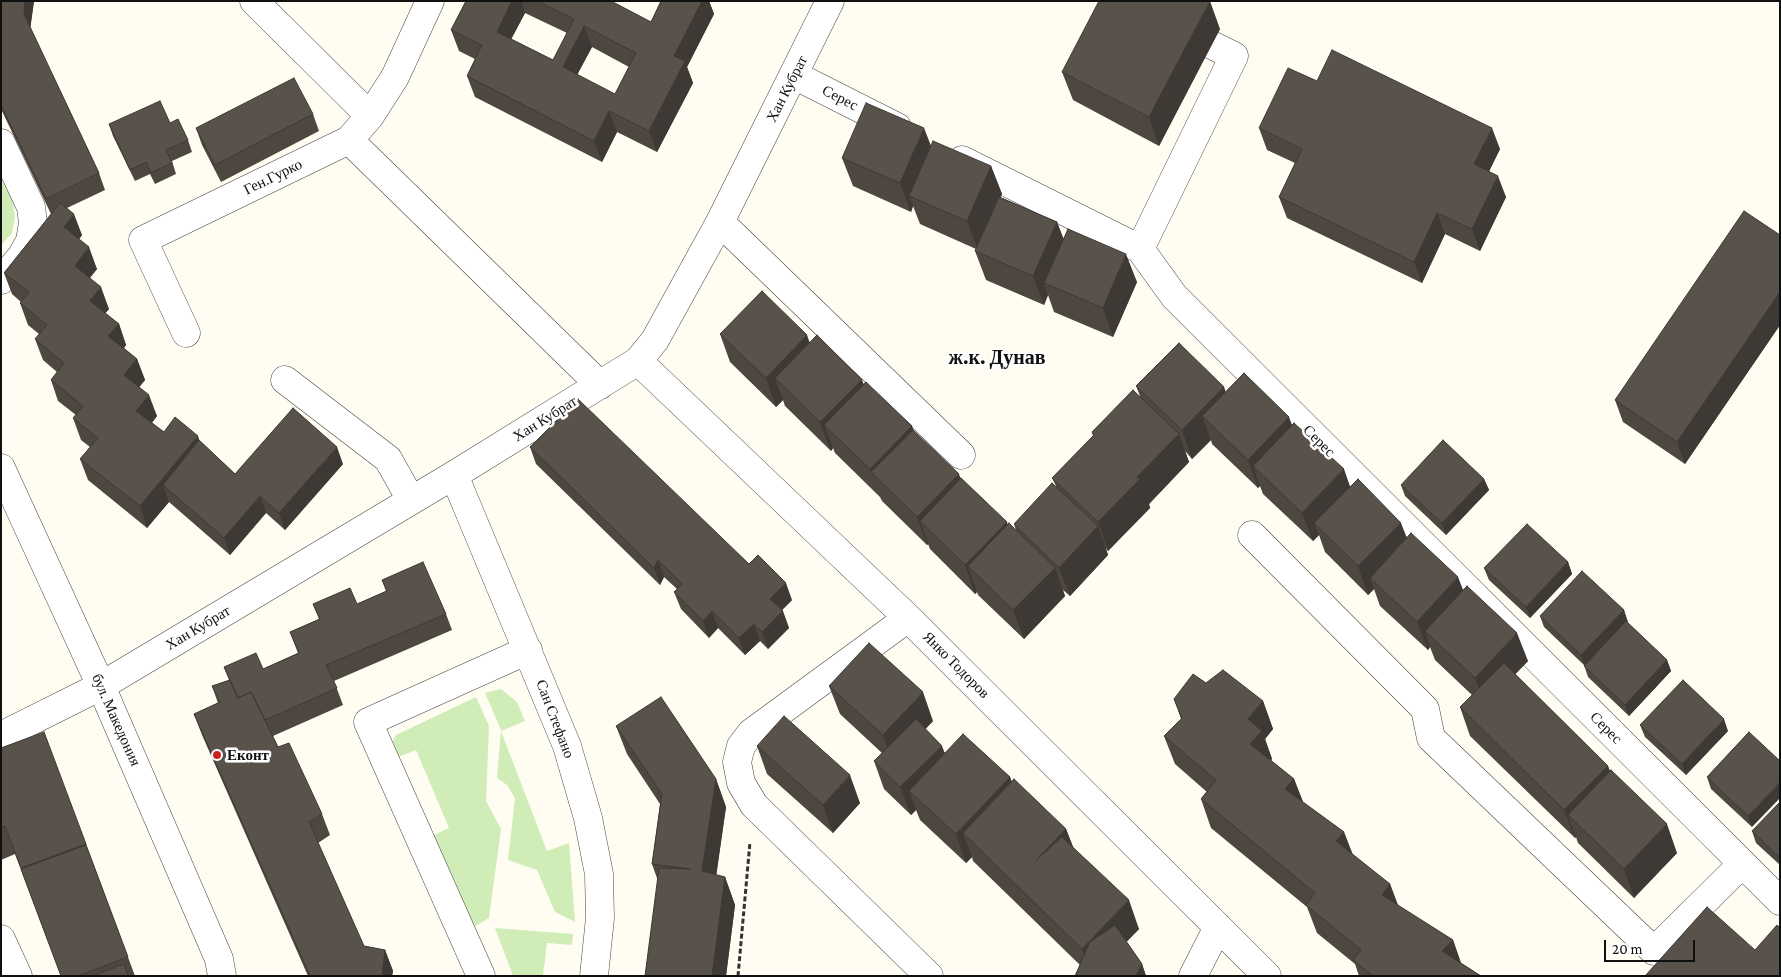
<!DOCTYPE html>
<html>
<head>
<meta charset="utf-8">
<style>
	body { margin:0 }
	#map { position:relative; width:1781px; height:977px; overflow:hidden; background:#fffdf2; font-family:"Crimson Pro",serif }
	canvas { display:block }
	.frame { position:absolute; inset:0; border:2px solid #101010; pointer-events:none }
	.scale { position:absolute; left:1604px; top:940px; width:91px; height:22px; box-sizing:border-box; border:2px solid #101010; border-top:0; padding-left:6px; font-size:15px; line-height:18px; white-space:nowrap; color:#101010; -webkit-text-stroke:4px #fff; paint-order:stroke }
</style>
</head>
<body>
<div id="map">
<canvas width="1781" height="977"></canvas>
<div class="frame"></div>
<div class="scale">20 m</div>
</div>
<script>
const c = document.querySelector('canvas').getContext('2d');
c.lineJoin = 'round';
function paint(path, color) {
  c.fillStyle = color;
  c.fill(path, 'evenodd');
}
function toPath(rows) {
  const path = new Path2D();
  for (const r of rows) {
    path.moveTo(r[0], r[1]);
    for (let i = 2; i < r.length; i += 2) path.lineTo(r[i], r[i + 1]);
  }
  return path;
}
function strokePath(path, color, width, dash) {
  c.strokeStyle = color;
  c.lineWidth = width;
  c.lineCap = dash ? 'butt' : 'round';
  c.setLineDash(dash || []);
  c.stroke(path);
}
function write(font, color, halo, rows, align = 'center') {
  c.font = font + ' "Crimson Pro",serif';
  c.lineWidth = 5;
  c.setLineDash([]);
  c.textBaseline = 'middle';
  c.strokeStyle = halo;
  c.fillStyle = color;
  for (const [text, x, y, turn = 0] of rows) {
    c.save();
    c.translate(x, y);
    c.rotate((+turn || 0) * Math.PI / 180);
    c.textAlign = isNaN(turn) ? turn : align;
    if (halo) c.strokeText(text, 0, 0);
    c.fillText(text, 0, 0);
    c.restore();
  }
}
const green = toPath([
	[1,178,13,202,15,217,12,233,1,245],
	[501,689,517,702,525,721,501,731,547,851,569,843,575,922,555,912,537,870,508,860,515,798,507,785,497,778,501,730,485,693],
	[476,697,489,726,486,801,501,829,489,918,474,927,432,836,449,828,416,750,391,760,390,746,396,735],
	[495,928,573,934,572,945,547,943,543,976,513,976]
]);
const path = toPath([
	[738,976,750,842]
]);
const minor = toPath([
	[254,1,370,116],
	[1123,1,1234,56,1140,249],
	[794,75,897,127],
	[349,140,600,385],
	[1,143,31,207,33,223,30,241,21,257,1,280],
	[962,160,1140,249,1174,296,1780,901],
	[720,222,961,455],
	[186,333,143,240,349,140,370,116,395,77,430,1],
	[638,361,908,618,1267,976],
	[285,380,388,459,411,500],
	[1,468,101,686,219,959,222,976],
	[454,475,567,746,588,818,599,874,600,918,594,976],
	[1252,535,1425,709,1431,738,1654,951,1742,864],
	[908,618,751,733,741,746,737,762,741,783,754,805,929,976],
	[1,736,101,686,454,475,638,361,655,340,720,222,830,1],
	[1,939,18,976],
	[481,976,368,722,528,650],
	[1193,976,1218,927]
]);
const wall = toPath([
	[1,1,34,1,30,28,99,173,105,190,67,208,82,235,79,239,97,269,90,278,109,309,105,313,119,324,126,345,124,348,137,359,145,380,139,387,157,416,152,423,164,432,199,440,235,474,343,464,285,530,266,513,230,555,169,502,147,528,88,480,80,459,90,447,81,440,73,418,76,415,58,401,51,380,57,372,43,360,35,339,39,334,28,325,20,303,21,302,12,294,4,273,51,214,1,109],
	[466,1,611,1,651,22,661,1,709,1,714,14,687,67,693,83,657,152,617,132,602,162,475,97,467,76,475,59,459,51,451,30],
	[525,13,567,33,553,60,511,39],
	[592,47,629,67,615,94,577,75],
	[1220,29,1159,146,1073,100,1062,72],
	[1317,81,1500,149,1489,171,1506,197,1480,251,1445,234,1422,283,1287,218,1279,197,1295,163,1267,150,1259,128],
	[313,114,319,131,221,182,202,145,196,128],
	[170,123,188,140,192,152,172,161,176,174,155,184,150,174,135,181,113,136,109,124],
	[931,146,991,166,1002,194,1000,197,1057,222,1063,239,1137,282,1113,337,1054,312,1048,295,1044,305,986,280,975,251,976,249,920,224,913,206,911,212,853,186,842,158],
	[1780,235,1780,325,1685,464,1623,422,1615,400],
	[720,334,810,342,864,384,912,426,913,430,960,479,1008,525,1016,530,1014,524,1056,486,1052,478,1093,436,1092,432,1140,396,1136,386,1224,387,1225,392,1292,425,1350,488,1407,537,1463,590,1528,661,1515,674,1608,766,1610,771,1677,853,1634,898,1578,843,1576,837,1575,838,1470,736,1460,707,1472,695,1435,660,1430,647,1428,650,1380,606,1374,589,1368,595,1325,552,1319,535,1313,541,1263,494,1260,486,1258,488,1212,444,1211,440,1192,459,1185,451,1189,462,1149,504,1150,508,1108,551,1106,548,1108,555,1070,596,1063,590,1065,596,1024,639,978,595,977,592,975,594,930,549,928,544,927,545,882,501,880,497,835,453,833,448,831,451,785,406,783,400,776,407,730,362],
	[530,447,749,564,792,600,782,610,789,628,768,649,760,641,745,655,718,628,709,638,681,609,674,592,677,589,664,577,660,585,536,464],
	[1484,479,1489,490,1446,535,1405,496,1401,485],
	[1568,562,1572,574,1530,618,1489,580,1484,568],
	[382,580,446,614,452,630,334,681,343,705,273,736,278,747,322,814,330,835,318,843,364,946,385,950,393,971,392,976,308,976,202,735,194,714,218,703,212,686,229,680,224,667,263,669,298,653,290,632,319,619,313,604,357,604,386,591],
	[1624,610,1627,622,1667,660,1671,671,1629,716,1588,677,1584,665,1544,627,1540,616],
	[1206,683,1263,701,1273,729,1265,739,1272,759,1271,760,1294,779,1303,802,1344,832,1352,855,1390,884,1398,906,1453,940,1461,963,1481,976,1359,976,1355,964,1317,933,1307,907,1211,828,1201,799,1207,792,1175,764,1164,736,1181,719,1174,699],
	[829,686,933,721,925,729,945,753,1010,777,1012,782,1066,829,1073,847,1139,929,1126,942,1142,964,1146,976,1075,976,1080,965,973,861,972,857,966,863,920,820,916,810,911,815,884,789,874,761,882,753,840,714],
	[1640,725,1728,731,1686,775,1645,737],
	[616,726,716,779,726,807,716,875,725,877,735,905,726,976,645,976,658,881,652,864,660,804,627,754],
	[1749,732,1752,827,1711,789,1707,777],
	[757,746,860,803,833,833,767,774],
	[1,748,86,844,135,976,61,976,15,854,1,860],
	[1780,802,1780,865,1756,843,1752,831]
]);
const shadedWall = toPath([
	[25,1,34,1,30,31,24,14],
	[512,1,521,1,525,13,504,53,497,32],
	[702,1,709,1,714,14,687,67,693,83,657,152,649,131,674,56],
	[1210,1,1220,29,1159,146,1149,117],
	[584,26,592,47,570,88,563,67],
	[609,111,617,132,602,162,594,141],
	[924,128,935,156,909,196,913,206,911,212,900,183],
	[1492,128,1500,149,1482,186,1474,164],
	[991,166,1002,194,978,250,967,221],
	[1498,176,1506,197,1480,251,1472,229],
	[1437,213,1445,234,1422,283,1414,262],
	[74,214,82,235,72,249,64,227],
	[1057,222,1068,250,1044,283,1048,295,1044,305,1033,276],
	[89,247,97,269,82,287,75,266],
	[1126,254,1137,282,1113,337,1103,308],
	[101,287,109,309,98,322,90,301],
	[1780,292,1780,325,1685,464,1677,442],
	[119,324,126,345,116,358,108,336],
	[807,335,817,364,775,378,783,400,776,407,766,378],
	[137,359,145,380,132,396,124,375],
	[862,380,873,408,824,425,833,448,831,451,820,422],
	[1224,387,1234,416,1202,416,1211,440,1192,459,1182,430],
	[149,395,157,416,144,432,136,411],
	[1289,417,1300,446,1253,466,1260,486,1258,488,1248,460],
	[912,426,922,455,871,472,880,497,870,469],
	[1179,434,1189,462,1149,504,1150,508,1108,551,1098,522,1137,477],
	[198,436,205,457,163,485,169,502,147,528,140,506],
	[337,447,343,464,285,530,279,513],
	[1344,469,1354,498,1314,523,1319,535,1313,541,1302,513],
	[959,474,969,503,920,521,928,544,927,545,917,517],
	[1484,479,1489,490,1446,535,1442,523],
	[260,496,266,513,230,555,224,538],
	[1007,522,1017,551,968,566,977,592,975,594,965,565],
	[1401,523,1412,551,1370,578,1374,589,1368,595,1358,566],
	[1098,526,1108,555,1070,596,1059,568],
	[658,560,664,577,660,585,654,568],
	[1568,562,1572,574,1530,618,1526,607],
	[1055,568,1065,596,1024,639,1013,610],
	[1458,577,1469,605,1425,631,1430,647,1428,650,1417,622],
	[786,583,792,600,776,616,770,599],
	[1624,610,1628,622,1585,666,1581,655],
	[712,611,718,628,709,638,703,621],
	[783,611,789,628,768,649,762,632],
	[754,624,760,641,745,655,739,638],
	[1517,633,1528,661,1485,706,1475,678],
	[1667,660,1671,671,1629,716,1625,705],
	[923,692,933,721,893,764,883,735],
	[1263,701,1273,729,1265,739,1272,759,1260,772,1250,744,1248,719],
	[1724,719,1728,731,1686,775,1682,764],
	[942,746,953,774,909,791,916,810,911,815,900,787],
	[1608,766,1618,795,1568,815,1576,837,1575,838,1564,810],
	[850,775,860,803,833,833,823,805],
	[1010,777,1020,805,963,833,972,857,966,863,956,834],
	[716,779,726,807,713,899,702,871],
	[1294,779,1305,807,1285,789],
	[1780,782,1780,798,1752,827,1748,816],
	[1667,824,1677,853,1634,898,1624,869],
	[1066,829,1077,857,1036,860],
	[1344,832,1355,860,1336,841],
	[725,877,735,905,726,976,712,976],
	[1390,884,1401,913,1382,895],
	[1129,900,1139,929,1094,976,1092,976,1082,949],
	[1453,940,1463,969,1442,951],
	[385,950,393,971,392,976,382,976],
	[1142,964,1146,976,1136,976]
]);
const building = toPath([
	[1,1,25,1,24,14,99,173,46,199,1,105,1,1],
	[466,1,512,1,497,32,553,60,574,19,537,1,611,1,651,22,661,1,702,1,674,56,685,61,649,131,609,111,594,141,467,76,482,45,451,30,466,1],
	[584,26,636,53,615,94,563,67,584,26],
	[1099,1,1210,1,1149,117,1062,72,1099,1],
	[1332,50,1492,128,1474,164,1498,176,1472,229,1437,213,1414,262,1279,197,1302,149,1259,128,1288,68,1317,81,1332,50],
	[294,78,313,114,215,165,196,128,294,78],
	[160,101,170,123,178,119,188,140,166,150,172,163,151,173,146,162,130,170,109,124,160,101],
	[866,103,924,128,900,183,842,158,866,103],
	[933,141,991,166,967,221,909,196,933,141],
	[999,197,1057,222,1033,276,975,251,999,197],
	[60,203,74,214,64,227,89,247,75,266,101,287,90,301,119,324,108,336,137,359,124,375,149,395,136,411,164,432,175,417,198,436,140,506,80,459,98,438,73,418,83,406,51,380,64,363,35,339,47,325,20,303,29,292,4,273,60,203],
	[1744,211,1780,235,1780,292,1677,442,1615,400,1744,211],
	[1068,229,1126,254,1103,308,1044,283,1068,229],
	[762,291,807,335,766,378,720,334,762,291],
	[817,335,862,380,820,422,775,378,817,335],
	[1179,343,1224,387,1182,430,1136,386,1179,343],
	[1244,373,1289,417,1248,460,1202,416,1244,373],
	[866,382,912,426,870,469,824,425,866,382],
	[1133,390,1179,434,1137,477,1140,479,1098,522,1052,478,1094,435,1092,432,1133,390],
	[578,399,749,564,758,555,786,583,770,599,783,611,762,632,754,624,739,638,712,611,703,621,674,592,682,584,658,560,654,568,530,447,578,399],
	[293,408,337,447,279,513,260,496,224,538,163,485,199,440,235,474,293,408],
	[1294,423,1344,469,1302,513,1253,466,1294,423],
	[913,430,959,474,917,517,871,472,913,430],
	[1443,440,1484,479,1442,523,1401,485,1443,440],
	[961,478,1007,522,965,565,920,521,961,478],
	[1358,479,1401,523,1358,566,1314,523,1358,479],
	[1052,483,1098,526,1059,568,1014,524,1052,483],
	[1009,523,1055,568,1013,610,968,566,1009,523],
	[1527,524,1568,562,1526,607,1484,568,1527,524],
	[1411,533,1458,577,1417,622,1370,578,1411,533],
	[423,562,446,614,326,665,337,688,265,720,251,692,238,698,224,667,256,653,263,669,299,653,290,632,320,619,313,604,350,588,357,604,387,591,382,580,423,562],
	[1582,571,1624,610,1581,655,1540,616,1582,571],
	[1467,586,1517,633,1475,678,1425,631,1467,586],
	[1626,621,1667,660,1625,705,1584,666,1626,621],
	[869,643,923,692,883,735,829,686,869,643],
	[1504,663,1608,766,1564,810,1460,707,1504,663],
	[1223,670,1263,701,1248,719,1262,731,1250,744,1294,779,1285,789,1344,832,1336,841,1390,884,1382,895,1453,940,1442,951,1481,976,1373,976,1353,960,1361,950,1306,905,1315,893,1201,799,1216,780,1164,736,1182,718,1174,699,1193,674,1206,683,1223,670],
	[230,680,238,698,251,692,278,747,289,743,322,814,309,822,364,946,385,950,382,976,310,976,194,714,220,702,212,686,230,680],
	[1683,680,1724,719,1682,764,1640,725,1683,680],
	[661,697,716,779,702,871,725,877,712,976,645,976,659,868,691,869,652,864,662,794,616,726,661,697],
	[784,716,850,775,823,805,757,746,784,716],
	[916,719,942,746,900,787,874,761,916,719],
	[44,732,86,844,21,868,5,826,1,827,1,748,44,732],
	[1749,732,1780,761,1780,782,1748,816,1707,777,1749,732],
	[963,734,1010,777,956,834,909,791,963,734],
	[1611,770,1667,824,1624,869,1568,815,1611,770],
	[1014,779,1066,829,1036,860,1062,837,1129,900,1082,949,963,833,1014,779],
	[1780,802,1780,858,1752,831,1780,802],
	[86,845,128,957,78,976,61,976,21,869,86,845],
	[1707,907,1755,950,1777,925,1780,928,1780,976,1645,976,1707,907],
	[1115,925,1142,964,1136,976,1075,976,1090,942,1115,925],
	[124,964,128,976,92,976,124,964]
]);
const markers = [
	[217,755,5,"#cb211c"]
];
const streetNames = [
	["Хан Кубрат",787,89,-63],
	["Серес",840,98,27],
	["Ген.Гурко",273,177,-26],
	["Хан Кубрат",545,419,-32],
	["Серес",1319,441,45],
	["Хан Кубрат",198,628,-31],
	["Янко Тодоров",956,665,45],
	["Сан Стефано",555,719,69],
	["бул. Македония",116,720,66],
	["Серес",1606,728,45]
];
const poiNames = [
	["Еконт",227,755]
];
const districtNames = [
	["ж.к. Дунав",997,358]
];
paint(green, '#d0edb8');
strokePath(minor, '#434343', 29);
strokePath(path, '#323232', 3, [5, 2.5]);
strokePath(minor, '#fff', 28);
paint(wall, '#4d4740');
paint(shadedWall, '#3e3934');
paint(building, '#59524b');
strokePath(building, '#3e3934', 1);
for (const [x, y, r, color] of markers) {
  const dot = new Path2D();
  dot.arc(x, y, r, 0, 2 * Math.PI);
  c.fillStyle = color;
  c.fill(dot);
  strokePath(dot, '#fff', 2);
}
write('15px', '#101010', '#fff', streetNames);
write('bold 15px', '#101010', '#fff', poiNames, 'left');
write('bold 20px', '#101010', '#fff', districtNames);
</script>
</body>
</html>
